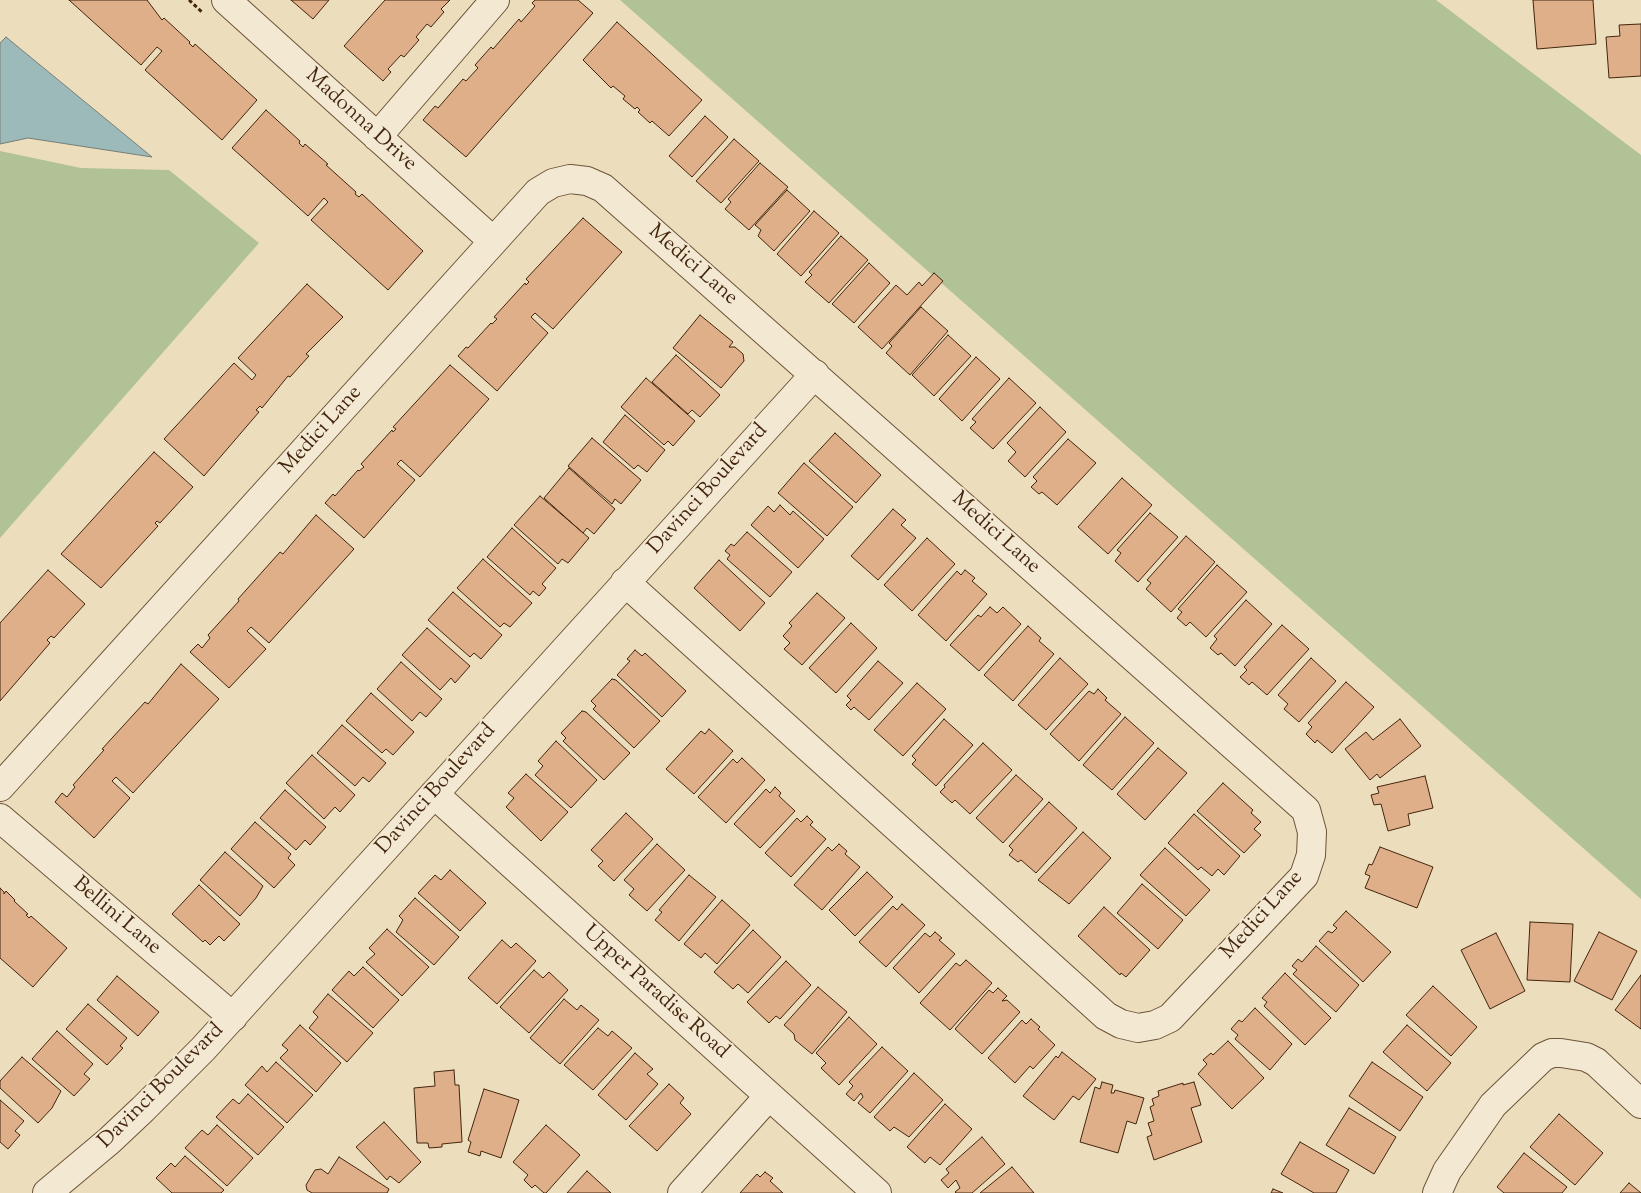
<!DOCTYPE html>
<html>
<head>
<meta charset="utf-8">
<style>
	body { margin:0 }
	canvas { display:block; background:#ecddbc }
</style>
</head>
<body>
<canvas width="1641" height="1193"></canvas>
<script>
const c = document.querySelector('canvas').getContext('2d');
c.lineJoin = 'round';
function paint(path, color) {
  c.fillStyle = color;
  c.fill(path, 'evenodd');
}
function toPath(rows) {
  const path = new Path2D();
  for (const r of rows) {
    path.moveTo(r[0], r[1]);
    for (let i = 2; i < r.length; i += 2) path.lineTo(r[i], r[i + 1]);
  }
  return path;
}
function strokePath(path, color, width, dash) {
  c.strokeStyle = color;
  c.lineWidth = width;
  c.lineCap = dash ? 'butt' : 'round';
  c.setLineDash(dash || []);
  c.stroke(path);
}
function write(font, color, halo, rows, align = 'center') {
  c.font = font + ' "Sorts Mill Goudy",serif';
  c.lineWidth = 4;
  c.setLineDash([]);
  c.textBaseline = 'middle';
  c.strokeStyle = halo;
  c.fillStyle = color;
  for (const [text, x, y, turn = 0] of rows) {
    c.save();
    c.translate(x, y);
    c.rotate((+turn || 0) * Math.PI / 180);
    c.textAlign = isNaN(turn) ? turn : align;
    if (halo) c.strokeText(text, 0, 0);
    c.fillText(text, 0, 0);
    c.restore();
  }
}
const green = toPath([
	[620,0,1436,0,1641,155,1641,899],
	[0,151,81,168,169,170,259,243,0,538]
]);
const water = toPath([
	[6,37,152,157,28,138,0,144,0,43,6,37]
]);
const building = toPath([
	[69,0,147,0,162,20,164,18,190,42,189,43,193,47,195,44,257,100,222,140,145,70,162,51,157,47,141,65,69,0],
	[291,0,329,0,313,19,291,0],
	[385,0,450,0,441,9,444,12,431,27,427,24,416,37,419,40,404,57,401,55,388,69,391,72,383,81,344,46,385,0],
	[535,0,578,0,593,13,466,157,423,120,435,106,438,108,463,79,466,81,478,68,475,65,491,47,493,49,519,19,521,22,535,6,532,3,535,0],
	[1533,0,1593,0,1596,44,1537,49,1533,0],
	[617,22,702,100,669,136,652,121,650,123,638,112,640,110,637,107,635,109,623,99,625,96,613,86,611,88,583,60,617,22],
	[1641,24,1641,76,1609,78,1606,37,1620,36,1619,25,1641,24],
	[266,110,300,141,299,143,303,147,305,144,328,164,326,165,356,192,355,194,359,197,362,194,423,251,388,290,311,220,328,202,324,198,308,216,232,148,266,110],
	[705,116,728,137,692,177,669,156,705,116],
	[734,139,759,161,721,203,696,181,734,139],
	[760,163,788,187,749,230,725,209,731,202,728,199,760,163],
	[787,190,810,211,774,251,758,236,761,230,755,225,787,190],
	[814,211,839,233,801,276,777,254,814,211],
	[583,218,622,252,553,329,535,313,531,317,548,333,497,391,458,356,466,347,468,348,491,323,492,324,497,319,494,317,525,283,526,285,529,282,526,279,583,218],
	[841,236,868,260,829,303,805,282,812,275,809,272,841,236],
	[869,263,890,283,854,323,832,304,869,263],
	[934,273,943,281,882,349,858,327,896,285,907,295,919,282,922,286,934,273],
	[307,284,343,317,306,354,309,356,290,377,288,376,262,408,260,406,256,410,259,412,204,476,164,439,234,363,252,380,256,375,238,358,307,284],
	[921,307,948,331,910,375,886,353,892,346,889,343,921,307],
	[700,315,733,342,729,347,735,347,743,354,744,361,721,388,673,348,700,315],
	[948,335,971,356,934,396,912,375,948,335],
	[676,355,720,395,700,417,692,410,688,414,652,382,676,355],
	[976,357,1000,379,962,421,939,399,976,357],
	[450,365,489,399,420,477,401,460,397,464,415,480,364,538,325,503,333,494,335,496,358,470,359,471,364,467,361,464,392,430,393,432,396,429,393,427,450,365],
	[646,378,695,421,673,446,668,441,664,445,621,407,646,378],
	[1009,378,1036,403,993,449,970,428,976,422,972,419,1009,378],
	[1040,407,1066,432,1025,477,1008,461,1016,452,1007,443,1040,407],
	[625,415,665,450,647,472,638,465,634,469,603,442,625,415],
	[835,433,881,475,856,503,809,461,835,433],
	[592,438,641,480,621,504,615,499,612,504,568,466,592,438],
	[1068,439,1096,463,1057,505,1042,492,1039,494,1031,487,1037,481,1033,477,1068,439],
	[154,452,193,487,160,523,157,521,155,523,158,526,101,588,61,554,154,452],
	[804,463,853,507,827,536,778,493,804,463],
	[569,468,615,509,594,534,587,528,583,533,544,498,569,468],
	[1122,478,1152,505,1108,554,1078,527,1122,478],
	[540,496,589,538,568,563,562,559,558,564,514,525,540,496],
	[780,505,790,515,793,511,824,539,798,568,751,525,768,506,774,512,780,505],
	[893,509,906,520,901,525,916,538,878,580,851,556,893,509],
	[1150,513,1178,537,1138,582,1115,561,1121,553,1117,550,1150,513],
	[316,515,354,549,269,643,251,627,247,631,266,649,229,688,190,652,198,644,202,648,210,638,208,635,239,601,238,599,280,552,283,554,316,515],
	[512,528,556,568,542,584,546,588,539,596,533,591,530,595,487,557,512,528],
	[747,532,792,572,770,597,727,559,730,555,725,551,731,544,734,546,747,532],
	[1186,536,1215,562,1171,612,1146,589,1151,583,1147,580,1186,536],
	[927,538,955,564,912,611,884,585,927,538],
	[483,559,532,603,510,627,504,623,500,627,457,588,483,559],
	[719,560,765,603,740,631,694,588,719,560],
	[1217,565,1247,592,1206,637,1190,622,1186,626,1177,618,1182,612,1178,609,1217,565],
	[48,570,85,604,54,638,51,636,47,640,50,643,0,701,0,623,48,570],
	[965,570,975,578,972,581,987,594,946,641,918,615,957,571,961,575,965,570],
	[453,592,502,635,481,659,474,653,470,657,428,620,453,592],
	[817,593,845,618,802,665,784,649,790,643,783,636,792,626,789,623,817,593],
	[1246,600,1272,624,1235,666,1221,653,1218,655,1210,648,1217,639,1214,636,1246,600],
	[990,607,997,613,1003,607,1021,624,979,671,950,645,978,615,981,617,990,607],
	[851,623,877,648,836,693,809,668,851,623],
	[1282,625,1309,649,1267,695,1252,682,1249,685,1240,677,1247,670,1244,667,1282,625],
	[1028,626,1041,638,1039,641,1054,654,1013,701,984,675,1028,626],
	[427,628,470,666,455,683,451,678,440,690,402,655,427,628],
	[635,650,642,656,645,653,686,691,662,717,617,675,630,661,627,659,635,650],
	[1060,658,1088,684,1046,730,1018,705,1060,658],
	[1311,658,1336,681,1299,722,1284,709,1288,704,1278,695,1311,658],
	[878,661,903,683,869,720,854,707,851,710,846,705,851,700,847,696,878,661],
	[401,662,442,699,426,717,420,712,412,721,377,689,401,662],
	[181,664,219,699,133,793,116,777,112,781,130,798,94,838,55,802,62,793,67,797,75,787,73,785,104,750,102,749,145,702,148,704,181,664],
	[612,679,616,680,660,721,634,748,593,709,596,706,591,701,612,679],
	[1346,682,1374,707,1332,753,1317,740,1315,743,1306,734,1312,727,1308,723,1346,682],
	[917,683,946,709,903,756,874,730,917,683],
	[1098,689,1107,698,1105,700,1121,714,1079,761,1050,734,1089,691,1094,694,1098,689],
	[371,693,414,732,393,755,386,749,382,753,346,721,371,693],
	[582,711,586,712,630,753,604,780,563,741,566,738,561,733,582,711],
	[1125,717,1154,743,1112,790,1083,765,1125,717],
	[944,719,973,745,936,786,912,764,916,760,912,756,944,719],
	[1400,719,1421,746,1380,778,1377,774,1370,780,1345,749,1366,732,1373,740,1400,719],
	[342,725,386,763,369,782,363,777,355,786,317,753,342,725],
	[709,729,733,751,694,794,666,769,701,731,705,734,709,729],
	[556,741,597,780,571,808,535,775,543,766,538,761,556,741],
	[983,743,1012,770,970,814,955,800,952,803,940,792,945,787,944,785,983,743],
	[1158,748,1187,773,1145,820,1117,794,1158,748],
	[312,755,355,795,340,812,335,807,324,819,286,783,312,755],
	[742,758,765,780,726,823,698,797,733,759,737,763,742,758],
	[526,774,568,812,541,841,506,807,514,798,508,793,526,774],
	[1016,775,1043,799,1003,843,976,818,1016,775],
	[1425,776,1433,808,1408,814,1410,825,1388,831,1381,804,1374,805,1371,795,1379,793,1377,787,1425,776],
	[1223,783,1253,810,1251,813,1261,822,1254,829,1261,835,1244,853,1197,811,1223,783],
	[775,787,781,793,779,796,795,811,760,848,734,824,766,789,770,793,775,787],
	[285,790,326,827,310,845,305,840,296,850,260,818,285,790],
	[1049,802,1077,828,1036,873,1021,860,1018,862,1009,855,1013,850,1009,846,1049,802],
	[626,813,653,839,614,881,598,866,603,861,591,850,626,813],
	[1194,814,1240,856,1224,875,1218,869,1212,876,1201,867,1198,870,1168,843,1194,814],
	[807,816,813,822,810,825,826,839,791,877,765,853,797,818,801,822,807,816],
	[255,822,291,854,288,858,295,865,274,888,231,849,255,822],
	[1083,832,1111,858,1069,904,1038,880,1083,832],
	[657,844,685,870,647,911,629,895,634,889,624,880,657,844],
	[839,844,847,851,845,854,860,867,822,910,794,885,828,847,832,851,839,844],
	[1380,847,1433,867,1417,908,1365,888,1370,876,1365,874,1369,864,1372,865,1380,847],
	[1165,848,1210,890,1186,916,1140,875,1165,848],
	[225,852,263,886,256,898,240,916,200,880,225,852],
	[450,870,486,903,460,931,418,893,435,875,441,880,450,870],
	[867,872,893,897,855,936,829,910,867,872],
	[689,875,716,897,679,941,655,920,662,912,659,910,689,875],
	[1142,884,1183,920,1158,949,1117,913,1142,884],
	[199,885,240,924,224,941,219,936,210,945,205,940,203,942,172,914,199,885],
	[0,888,4,892,4,894,6,891,15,900,14,901,28,914,26,915,29,918,31,916,67,948,33,987,0,958,0,888],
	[415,898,459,937,434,965,396,932,403,920,399,916,415,898],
	[722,900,750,925,717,964,705,953,701,958,684,944,722,900],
	[902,904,925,925,886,967,859,942,893,906,897,910,902,904],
	[1104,907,1150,950,1126,977,1121,973,1120,975,1078,936,1104,907],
	[1346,911,1391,952,1363,982,1319,941,1328,931,1332,933,1337,928,1333,925,1346,911],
	[1530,922,1573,924,1570,982,1527,980,1530,922],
	[387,929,429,967,402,996,366,962,375,954,369,948,387,929],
	[753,930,781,957,748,993,738,984,733,989,714,972,753,930],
	[935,932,942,938,939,940,955,954,919,993,893,968,925,933,930,937,935,932],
	[1599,932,1637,951,1612,1000,1574,981,1599,932],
	[1496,933,1525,991,1490,1009,1461,950,1496,933],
	[502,940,511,948,516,943,536,961,497,1004,468,978,502,940],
	[1316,946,1359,985,1336,1012,1293,974,1297,970,1292,966,1298,959,1302,962,1316,946],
	[966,960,992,983,950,1030,920,1003,956,963,960,966,966,960],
	[786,961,811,985,780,1019,776,1016,769,1023,747,1002,786,961],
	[363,967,399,1000,373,1028,332,990,349,971,354,976,363,967],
	[534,970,543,978,549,972,568,990,529,1033,500,1007,534,970],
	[1285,973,1331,1018,1305,1045,1264,1006,1267,1002,1262,998,1285,973],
	[1641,975,1641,1029,1615,1010,1641,975],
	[117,976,159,1012,138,1036,97,1000,117,976],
	[1433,986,1477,1027,1451,1056,1406,1015,1433,986],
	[818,987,847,1012,812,1054,795,1040,794,1034,784,1025,818,987],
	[998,988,1007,996,1002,1001,1007,1000,1020,1012,982,1054,955,1029,989,990,993,993,998,988],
	[328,994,373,1033,347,1062,309,1028,318,1017,313,1012,328,994],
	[564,999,577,1010,581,1005,599,1020,560,1064,530,1038,564,999],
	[88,1004,127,1038,120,1046,123,1048,107,1065,66,1029,88,1004],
	[1255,1008,1292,1044,1270,1070,1235,1039,1238,1035,1231,1029,1239,1020,1242,1022,1255,1008],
	[849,1017,877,1044,839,1085,821,1068,826,1063,816,1053,849,1017],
	[1031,1019,1040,1027,1038,1029,1055,1045,1033,1069,1030,1066,1015,1083,988,1058,1022,1020,1026,1024,1031,1019],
	[300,1025,341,1063,316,1092,280,1058,288,1050,282,1045,300,1025],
	[1407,1025,1451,1063,1427,1091,1383,1052,1407,1025],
	[598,1028,608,1036,612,1031,632,1048,593,1090,564,1065,598,1028],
	[57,1031,93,1064,84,1074,90,1079,74,1096,32,1059,57,1031],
	[1228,1041,1264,1078,1232,1109,1198,1074,1207,1064,1203,1060,1211,1053,1213,1055,1228,1041],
	[882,1047,908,1071,870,1113,858,1103,863,1097,861,1093,854,1101,846,1094,853,1086,849,1082,882,1047],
	[1062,1052,1096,1079,1079,1100,1073,1096,1054,1120,1023,1096,1056,1056,1058,1058,1062,1052],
	[635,1053,653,1069,647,1074,658,1084,626,1120,598,1095,635,1053],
	[22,1057,61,1091,52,1108,38,1123,0,1088,0,1081,22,1057],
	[276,1062,313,1095,287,1123,245,1085,262,1066,267,1072,276,1062],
	[1372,1062,1423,1097,1400,1131,1349,1096,1372,1062],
	[454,1070,455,1085,459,1085,462,1142,442,1144,442,1147,429,1148,428,1143,417,1143,414,1088,435,1086,434,1072,454,1070],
	[914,1073,943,1100,909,1137,894,1127,890,1131,874,1117,914,1073],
	[1102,1082,1113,1085,1111,1093,1114,1093,1115,1090,1144,1098,1136,1124,1127,1121,1118,1153,1080,1142,1095,1087,1100,1089,1102,1082],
	[1194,1082,1201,1105,1191,1108,1202,1142,1154,1160,1147,1137,1152,1135,1148,1123,1154,1121,1150,1107,1154,1105,1152,1099,1159,1096,1158,1091,1183,1083,1183,1085,1194,1082],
	[669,1084,684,1098,680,1103,691,1114,657,1151,629,1126,669,1084],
	[484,1089,519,1100,501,1158,481,1151,480,1156,468,1152,471,1142,468,1140,484,1089],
	[248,1094,284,1127,258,1155,216,1117,233,1099,239,1104,248,1094],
	[0,1100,24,1121,15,1131,20,1135,8,1149,0,1142,0,1100],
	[945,1104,972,1129,940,1165,930,1157,925,1163,907,1147,945,1104],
	[1349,1108,1396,1137,1374,1174,1326,1145,1349,1108],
	[1559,1114,1603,1153,1575,1185,1530,1147,1559,1114],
	[384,1122,421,1162,399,1183,390,1176,387,1180,356,1147,384,1122],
	[217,1125,253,1158,227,1186,185,1148,202,1130,208,1135,217,1125],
	[546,1125,580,1155,546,1193,544,1193,535,1185,532,1188,524,1180,528,1175,513,1162,546,1125],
	[982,1137,1005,1164,972,1193,956,1193,955,1192,960,1188,956,1180,948,1188,941,1180,949,1173,946,1169,982,1137],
	[1300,1142,1349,1170,1336,1193,1314,1193,1281,1174,1300,1142],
	[1524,1153,1567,1187,1562,1193,1504,1193,1497,1187,1524,1153],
	[185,1156,224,1190,221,1193,172,1193,156,1178,171,1163,175,1167,185,1156],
	[339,1157,389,1189,387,1193,312,1193,307,1190,306,1185,315,1170,321,1169,328,1174,339,1157],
	[1012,1167,1034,1193,980,1193,1012,1167],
	[587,1171,611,1193,567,1193,587,1171],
	[765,1172,773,1178,770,1181,783,1193,740,1193,757,1174,760,1177,765,1172],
	[1629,1183,1641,1193,1620,1193,1629,1183],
	[1273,1189,1283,1193,1271,1193,1273,1189]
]);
const path = toPath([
	[189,0,203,13]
]);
const minor = toPath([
	[226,0,493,241],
	[377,137,495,0],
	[0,787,538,192,553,183,570,179,587,181,603,188,1306,810,1312,832,1311,855,1304,876,1170,1018,1155,1025,1138,1028,1121,1024,1106,1016,625,582],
	[434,794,877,1193],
	[0,818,233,1017],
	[47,1193,109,1141,143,1109,203,1049,815,374],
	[682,1193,769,1096],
	[1437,1193,1447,1171,1493,1105,1543,1057,1552,1053,1561,1053,1586,1057,1596,1062,1641,1104]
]);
const streetNames = [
	["Madonna Drive",360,121,42],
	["Medici Lane",692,266,41],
	["Medici Lane",322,431,-48],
	["Davinci Boulevard",709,490,-48],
	["Medici Lane",995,534,42],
	["Davinci Boulevard",437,790,-48],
	["Medici Lane",1263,916,-48],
	["Bellini Lane",116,917,40],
	["Upper Paradise Road",655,993,42],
	["Davinci Boulevard",162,1087,-45]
];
paint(green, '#b1c296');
paint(water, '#9cbaba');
strokePath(water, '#787e75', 1);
paint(building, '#deaf89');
strokePath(building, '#43250d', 1);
strokePath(minor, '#6d5339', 30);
strokePath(path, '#43250d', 3, [4, 2.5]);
strokePath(minor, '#f3e9d3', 28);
write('21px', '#43250d', '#f3e9d3', streetNames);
</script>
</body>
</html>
